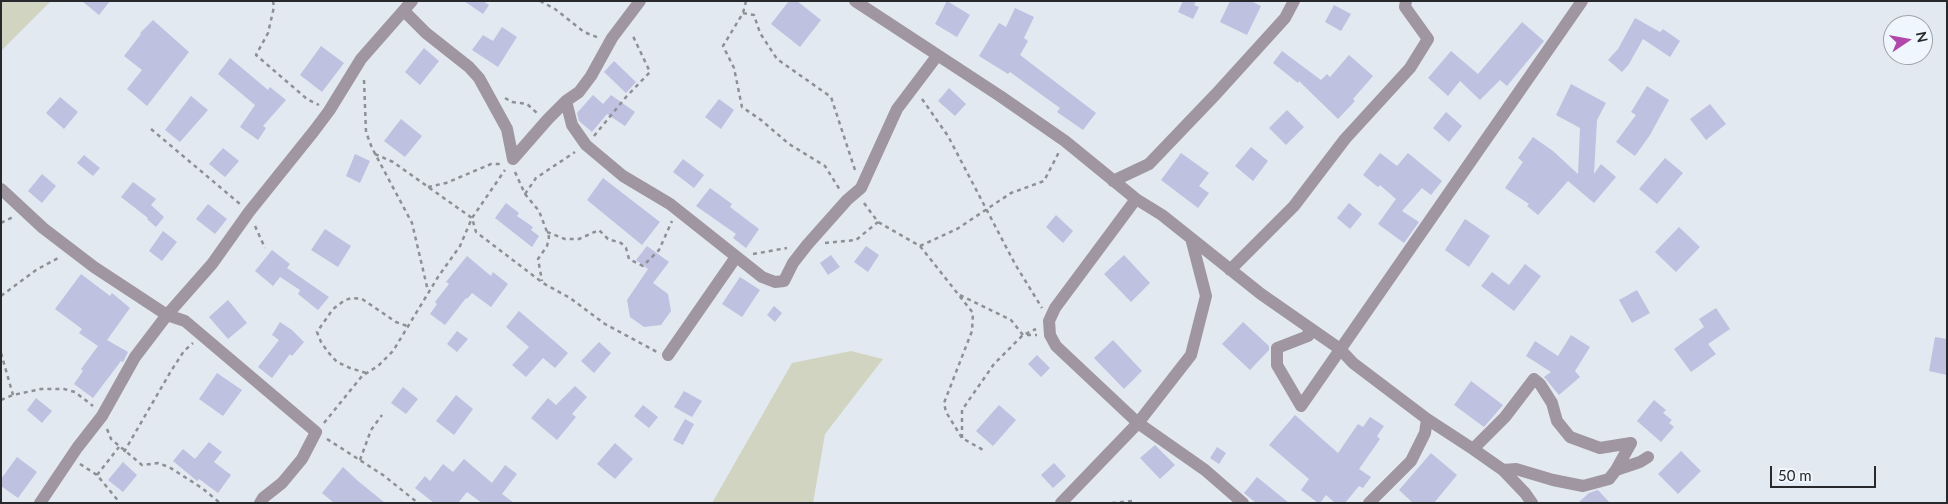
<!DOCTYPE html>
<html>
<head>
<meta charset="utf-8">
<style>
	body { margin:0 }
	#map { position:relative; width:1948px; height:504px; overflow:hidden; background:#e3e9f0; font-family:Lato,sans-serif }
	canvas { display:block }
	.frame { position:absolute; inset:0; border:2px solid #27292c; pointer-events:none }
	.north { position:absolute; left:1883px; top:15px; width:50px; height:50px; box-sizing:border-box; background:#f0f6fd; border:1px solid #a0a4a9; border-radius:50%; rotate:78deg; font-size:14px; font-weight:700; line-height:20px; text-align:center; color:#27292c }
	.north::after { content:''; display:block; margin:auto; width:18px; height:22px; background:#b147a8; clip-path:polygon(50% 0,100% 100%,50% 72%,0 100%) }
	.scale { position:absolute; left:1770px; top:466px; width:106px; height:22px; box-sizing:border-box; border:2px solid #27292c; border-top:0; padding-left:6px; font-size:15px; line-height:18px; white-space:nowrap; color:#27292c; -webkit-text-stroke:4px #f0f6fd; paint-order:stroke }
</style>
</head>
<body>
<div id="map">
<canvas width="1948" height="504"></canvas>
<div class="frame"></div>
<div class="north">N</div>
<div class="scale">50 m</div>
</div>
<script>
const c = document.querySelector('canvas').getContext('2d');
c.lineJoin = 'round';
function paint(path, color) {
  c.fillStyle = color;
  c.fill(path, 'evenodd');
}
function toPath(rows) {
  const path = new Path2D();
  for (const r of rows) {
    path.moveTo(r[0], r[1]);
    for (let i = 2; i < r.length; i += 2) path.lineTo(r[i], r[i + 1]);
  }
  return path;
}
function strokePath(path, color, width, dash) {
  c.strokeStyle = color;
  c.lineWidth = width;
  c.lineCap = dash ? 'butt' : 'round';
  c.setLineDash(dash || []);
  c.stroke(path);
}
const green = toPath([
	[1,1,51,1,1,51],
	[851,351,883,359,825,434,813,503,712,503,792,363]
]);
const building = toPath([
	[82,1,110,1,99,15],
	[464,1,483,1,489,5,483,14],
	[789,1,797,1,821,20,800,47,771,24],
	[947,1,970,15,957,37,935,24],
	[1183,1,1196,1,1194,5,1199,7,1193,19,1178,12],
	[1230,1,1251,1,1261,6,1247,35,1220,22],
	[1334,5,1351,14,1341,31,1325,22],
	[1015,8,1034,17,1024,38,1028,41,1020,55,1096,113,1083,130,1057,112,1060,108,1010,72,1008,74,979,56,999,23,1006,27],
	[1635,18,1660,32,1663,29,1680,41,1670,57,1643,39,1629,64,1622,72,1608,60,1618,49],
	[153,20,189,52,147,106,127,89,142,70,124,56,141,34,140,33],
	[1522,22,1544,41,1507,86,1500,80,1480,100,1460,81,1448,96,1428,78,1451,51,1478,74],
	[502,27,517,37,498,67,472,50,483,35,493,41],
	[321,46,344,63,322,92,300,75],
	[424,48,439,61,420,85,405,72],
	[1282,51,1321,80,1327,74,1330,77,1349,55,1373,76,1353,99,1355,101,1338,119,1299,81,1298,83,1273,63],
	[230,58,268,90,270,87,286,100,263,126,266,128,258,140,240,127,255,105,218,74],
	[614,61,636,82,626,93,604,72],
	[1571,84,1606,103,1597,120,1594,174,1601,164,1616,177,1594,203,1568,181,1538,215,1527,206,1529,204,1505,188,1523,162,1518,158,1533,137,1553,151,1578,174,1580,128,1556,115],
	[1647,86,1669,100,1650,135,1635,156,1616,142,1636,115,1631,112],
	[949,88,966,104,955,116,938,101],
	[593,95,603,104,611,95,635,112,625,126,607,114,592,132,579,121,577,113],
	[191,96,208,110,180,142,165,130],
	[60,97,78,112,64,129,46,113],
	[719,99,734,110,721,129,705,117],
	[1710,104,1726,124,1706,140,1690,119],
	[1287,110,1304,127,1286,145,1269,128],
	[1446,112,1462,126,1449,142,1433,128],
	[401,119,422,136,405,157,384,141],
	[1251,147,1268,161,1253,181,1235,166],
	[223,148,239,161,225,177,209,164],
	[1181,153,1209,173,1199,186,1209,193,1198,208,1161,180],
	[1380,153,1397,166,1408,153,1442,181,1431,195,1422,188,1402,211,1419,222,1404,243,1378,224,1396,199,1380,185,1378,187,1363,175],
	[355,154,370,161,360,183,346,176],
	[84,155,100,168,93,176,77,163],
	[1665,158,1683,173,1657,204,1639,189],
	[683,159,704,175,694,188,673,172],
	[42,174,56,186,42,203,28,191],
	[603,178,660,222,642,245,587,200],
	[133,182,156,199,151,205,164,217,156,227,147,219,148,218,121,197],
	[710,188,732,204,730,207,759,229,746,248,733,238,736,234,696,206],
	[506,203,519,213,517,216,533,227,531,230,539,236,532,247,495,218],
	[1349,203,1362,214,1350,229,1337,218],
	[208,204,227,219,215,234,196,219],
	[1056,215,1073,231,1063,243,1046,227],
	[1465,219,1490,236,1469,267,1445,250],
	[1679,227,1700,247,1676,272,1655,252],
	[325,229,351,246,338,267,311,250],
	[163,231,177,242,162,261,149,251],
	[647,246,669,262,653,283,668,294,671,311,661,325,644,327,630,317,627,300,648,269,636,260],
	[866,246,879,255,868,272,854,262],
	[272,250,290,264,287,268,329,297,318,310,298,294,300,290,280,277,273,286,255,271],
	[831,255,840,267,828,275,820,263],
	[1124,255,1150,283,1131,302,1104,274],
	[467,256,491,276,493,272,508,284,491,307,472,293,467,299,466,298,445,325,430,314,437,304,435,302,449,284,446,282],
	[1525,264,1541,276,1514,311,1481,286,1492,272,1509,285],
	[81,274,110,296,112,293,130,308,107,340,128,352,123,362,121,361,93,398,74,384,83,371,81,369,98,346,79,333,82,329,55,309],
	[740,277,760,290,742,317,722,304],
	[1637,290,1650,313,1632,323,1619,300],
	[228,300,247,323,228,339,209,317],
	[774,306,782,313,775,322,767,315],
	[1716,308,1730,329,1708,344,1716,354,1691,372,1674,349,1704,327,1699,319],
	[519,311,568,353,555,368,543,358,526,377,512,365,529,347,506,327],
	[280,322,292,330,304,342,292,356,290,354,272,378,258,367,279,340,272,335],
	[1243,322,1269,346,1269,350,1250,370,1222,344],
	[457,331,468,339,457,352,447,344],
	[1571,335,1590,347,1575,371,1580,377,1559,395,1544,377,1551,372,1526,356,1535,341,1558,356],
	[1935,337,1947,339,1947,375,1929,371],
	[1113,340,1142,371,1124,389,1094,358],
	[599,342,611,353,594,373,581,361],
	[1037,355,1050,368,1041,377,1028,364],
	[217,373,242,390,223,416,199,399],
	[1471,381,1503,405,1484,427,1454,405],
	[575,386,587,397,572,414,576,417,557,440,531,418,548,398,556,405],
	[403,387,418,399,406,414,391,403],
	[684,391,702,401,692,417,674,407],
	[456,395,473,409,454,435,436,421],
	[36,398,52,411,42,423,27,410],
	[1654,400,1666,410,1663,413,1672,420,1669,423,1674,427,1661,442,1637,421],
	[643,405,658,417,649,428,634,416],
	[999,405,1016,420,993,446,976,431],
	[1295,415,1338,453,1358,424,1363,427,1370,417,1384,426,1377,436,1380,439,1359,469,1371,477,1363,488,1359,486,1345,503,1335,503,1326,495,1320,503,1318,503,1301,490,1309,479,1269,445],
	[685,419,694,424,683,445,673,440],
	[209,442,222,452,214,462,231,475,218,493,199,479,197,481,173,461,183,449,195,459],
	[615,443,633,459,615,479,597,464],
	[1155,445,1175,465,1160,479,1140,458],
	[1217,447,1226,453,1219,464,1210,458],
	[1681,451,1701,471,1678,494,1658,474],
	[1431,453,1457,475,1434,503,1413,503,1399,490],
	[17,457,37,472,18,498,1,486,1,479],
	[464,459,492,483,505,465,517,474,502,494,514,503,482,503,467,492,458,503,434,503,415,488,425,476,430,481,443,464,453,472],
	[123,462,137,475,123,492,108,480],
	[1054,463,1066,476,1053,488,1041,475],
	[343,467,358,481,385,503,334,503,322,493],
	[1257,477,1289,503,1256,503,1244,493],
	[1598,490,1610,503,1578,503,1589,493]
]);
const path = toPath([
	[273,1,274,7,268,33,256,55,307,99,319,105],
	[540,1,555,9,584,32,599,38],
	[746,1,743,13,723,46,734,68,742,107,761,120,789,144,825,166,840,190],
	[743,13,754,15,760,33,777,59,831,97,855,170],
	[364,80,366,132,372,148,412,223,428,291],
	[505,98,512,102,527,104,537,113],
	[922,99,948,136,1015,264,1042,308],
	[151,129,240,204],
	[594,136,626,97,650,72,632,34],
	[375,154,393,162,472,218,476,232,543,283,570,298,605,324,657,352],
	[515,172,525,194,539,211,549,237,547,246,538,259,542,281],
	[428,187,446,183,491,164,502,164],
	[525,194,536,178,575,152],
	[864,203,878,222,920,246,973,313,972,331,944,403,946,412,962,438,983,450],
	[1,223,13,217],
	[255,226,265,248],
	[547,232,565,239,579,239,599,230,608,239,621,243,626,248,629,259,643,266,659,250,672,221],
	[825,243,856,240,878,222],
	[920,246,957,229,1011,193,1044,181,1059,152],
	[753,254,787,248],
	[960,295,1011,320,1023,335,1037,335],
	[1,296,36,270,60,257],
	[1,353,13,395],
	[366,373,350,368,337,362,328,352,321,342,317,332,333,309,345,300,352,298,362,299,396,322,407,326],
	[1,400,13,395,41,389,64,389,75,392,93,406],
	[324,423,362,376,378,366,393,351,438,277,460,246,472,218,505,170],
	[107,429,111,439,142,465,158,463,169,467,202,488,220,503],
	[962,438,962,410,994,364,1023,335,1036,329],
	[327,439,383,475,418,503],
	[124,452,171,371,184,351,193,343],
	[360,460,371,430,382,415],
	[80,464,97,475,120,503],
	[97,475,119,447],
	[1112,503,1133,501]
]);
const street = toPath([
	[855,1,1000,96,1065,141,1136,199,1162,215,1261,294,1340,349,1353,363,1427,419,1473,449,1503,470,1525,493,1532,503],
	[404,11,426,33,469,67,479,78,507,129,513,159],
	[566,101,572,125,586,145,623,176,670,204,762,277,775,282,784,281,793,263,807,245,847,200,861,188,897,109,937,56],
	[513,159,548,119,566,101,579,92,591,76,612,38,640,1],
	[1113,181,1149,164,1216,94,1285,18,1294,1],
	[1,189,43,228,94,267,167,315,185,321,316,432,302,459,282,483,263,498,260,503],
	[1136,199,1055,308,1049,321,1050,335,1056,346,1138,423,1205,470,1243,503],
	[1230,270,1294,206,1345,139,1410,68,1428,39,1405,7,1406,1],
	[1309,328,1308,336,1277,348,1277,365,1301,406,1582,1],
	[668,355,736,257],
	[1473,449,1505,417,1534,379,1540,384,1552,403,1557,421,1570,437,1600,448,1631,443],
	[1503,470,1516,469,1553,480,1583,486,1609,479,1616,470,1631,443],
	[1616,470,1640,462,1648,457],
	[40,503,77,448,102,416,135,357,167,315,212,264,249,212,314,131,329,111,361,59,412,1],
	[1061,503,1138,423,1191,355,1206,296,1191,238],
	[1369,503,1411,461,1425,433,1427,419]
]);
paint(green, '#d0d4c1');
paint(building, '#bec1e0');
strokePath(path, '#8d9197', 2.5, [4, 4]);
strokePath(street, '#a096a1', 12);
</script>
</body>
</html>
